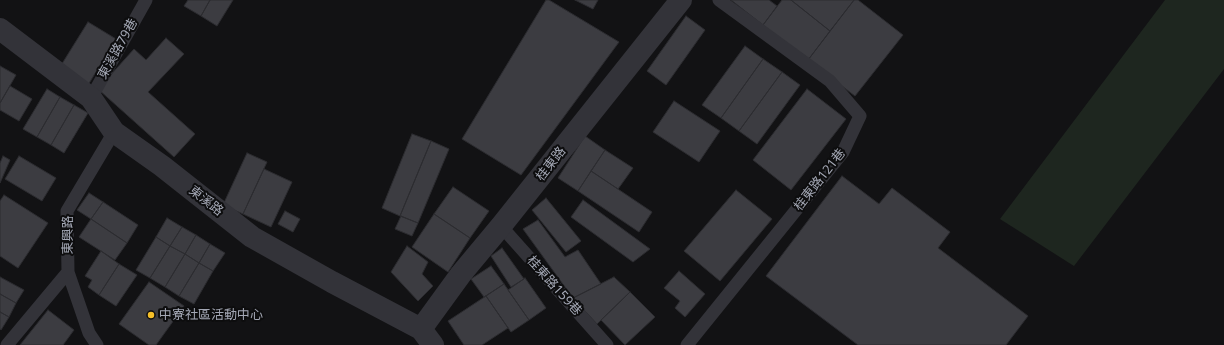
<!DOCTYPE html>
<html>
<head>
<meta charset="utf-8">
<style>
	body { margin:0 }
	canvas { display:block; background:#121214 }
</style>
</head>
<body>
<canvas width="1224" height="345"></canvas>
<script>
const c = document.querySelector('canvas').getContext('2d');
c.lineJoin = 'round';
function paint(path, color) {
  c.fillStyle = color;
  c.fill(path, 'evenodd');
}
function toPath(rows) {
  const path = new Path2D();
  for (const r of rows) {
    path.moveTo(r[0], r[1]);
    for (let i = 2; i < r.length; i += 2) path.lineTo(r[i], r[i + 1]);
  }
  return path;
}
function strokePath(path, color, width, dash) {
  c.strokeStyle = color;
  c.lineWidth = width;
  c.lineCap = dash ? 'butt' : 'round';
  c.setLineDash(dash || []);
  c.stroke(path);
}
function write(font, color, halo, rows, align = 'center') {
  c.font = font + ' "Noto Sans","Noto Sans TC",sans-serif';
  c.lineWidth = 4;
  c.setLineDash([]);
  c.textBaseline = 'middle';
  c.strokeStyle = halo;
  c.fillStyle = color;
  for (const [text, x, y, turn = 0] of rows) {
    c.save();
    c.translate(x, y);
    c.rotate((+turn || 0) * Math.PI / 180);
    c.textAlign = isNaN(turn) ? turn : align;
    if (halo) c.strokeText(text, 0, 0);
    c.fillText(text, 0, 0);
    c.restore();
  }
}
const green = toPath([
	[1165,0,1224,0,1224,69,1074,266,1000,219]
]);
const building = toPath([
	[188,0,210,0,201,16,184,6,188,0],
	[210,0,233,0,217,26,201,16,210,0],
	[546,0,549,0,619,42,521,175,462,139,546,0],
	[575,0,598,0,593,9,575,0],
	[731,0,769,0,777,6,763,25,731,0],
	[782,0,791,0,830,31,808,60,763,25,782,0],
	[791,0,854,0,830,31,791,0],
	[854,0,858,0,903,35,855,96,808,60,854,0],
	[686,16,705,30,666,85,647,71,686,16],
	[88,22,116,39,88,85,60,67,88,22],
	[166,38,184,54,148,92,195,134,174,157,98,89,134,49,146,60,166,38],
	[745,46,763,59,721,118,702,105,745,46],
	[763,59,782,72,739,131,721,118,763,59],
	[0,66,16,75,0,103,0,66],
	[782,72,800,85,757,144,739,131,782,72],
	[10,86,32,99,19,121,0,110,0,103,10,86],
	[47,89,60,97,37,137,23,129,47,89],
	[807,89,846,119,791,190,753,160,807,89],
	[60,97,74,105,51,145,37,137,60,97],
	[674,101,720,131,699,162,653,132,674,101],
	[74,105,88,113,64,153,51,145,74,105],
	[412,134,431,141,400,216,382,208,412,134],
	[585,136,605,150,578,191,558,178,585,136],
	[431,141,449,149,418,223,400,216,431,141],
	[605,150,633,168,618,189,591,171,605,150],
	[247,153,267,162,243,214,223,205,247,153],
	[3,156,10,160,0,183,0,163,3,156],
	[19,156,56,178,42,201,5,179,19,156],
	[264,169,292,182,271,227,243,214,264,169],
	[591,171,652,212,639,232,578,191,591,171],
	[842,176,879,204,892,188,950,232,938,248,1028,316,1006,345,858,345,766,276,842,176],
	[453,187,489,211,470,238,434,214,453,187],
	[736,190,772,219,720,281,684,251,736,190],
	[89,193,103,202,91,219,77,210,89,193],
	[4,195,48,223,18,268,0,256,0,201,4,195],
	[546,198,581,241,566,252,532,210,546,198],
	[583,200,650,249,633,262,571,217,583,200],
	[103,202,138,225,127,243,91,219,103,202],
	[285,211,300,219,293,232,278,224,285,211],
	[434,214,470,238,448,272,412,247,434,214],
	[401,216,418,223,412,236,395,229,401,216],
	[167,218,182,227,170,246,156,237,167,218],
	[91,219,127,243,115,260,79,237,91,219],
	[538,220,565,257,578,250,601,284,573,298,523,229,538,220],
	[182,227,196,235,185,254,170,246,182,227],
	[196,235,210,244,199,263,185,254,196,235],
	[156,237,170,246,150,278,136,270,156,237],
	[210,244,225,253,213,271,199,263,210,244],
	[170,246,185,254,165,287,150,278,170,246],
	[407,246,428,262,422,274,433,286,418,301,391,272,407,246],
	[502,248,524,279,511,287,491,256,502,248],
	[101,251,119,264,99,295,88,287,92,280,85,276,101,251],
	[185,254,199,263,179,296,165,287,185,254],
	[199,263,213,271,194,304,179,296,199,263],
	[119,264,137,275,116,306,99,295,119,264],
	[491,266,504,284,484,297,471,279,491,266],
	[679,271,705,294,685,317,675,308,680,301,664,288,679,271],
	[0,277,24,290,16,303,0,294,0,277],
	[614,277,630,292,597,324,573,298,614,277],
	[525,278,546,308,529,320,508,290,525,278],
	[149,282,184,306,156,345,149,345,119,324,149,282],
	[504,284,529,320,511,332,486,296,504,284],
	[630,292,655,317,625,345,601,320,630,292],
	[0,294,16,303,9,317,0,312,0,294],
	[486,296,508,328,482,345,464,345,448,321,486,296],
	[48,310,74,330,63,345,20,345,48,310],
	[0,312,9,317,1,330,0,329,0,312]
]);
const service = toPath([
	[91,98,146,0],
	[501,226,607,345],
	[7,345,68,272],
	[97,345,89,333,68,272,67,211,114,132],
	[687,345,843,152,860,116,830,81,719,0]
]);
const minor = toPath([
	[0,29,91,98,114,132,162,166,252,237,332,282,421,329,433,345],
	[421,329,461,274,501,226,681,0]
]);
const markers = [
	[151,315,4,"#f6bf28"]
];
const streetNames = [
	["東溪路79巷",118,49,-61],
	["桂東路",551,164,-52],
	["桂東路121巷",820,180,-52],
	["東溪路",206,201,38],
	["東興路",68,235,-90],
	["桂東路159巷",554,286,48]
];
const poiNames = [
	["中寮社區活動中心",159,315]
];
paint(green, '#1e261f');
paint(building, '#3c3c41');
strokePath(building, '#2c2c30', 1);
strokePath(service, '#333339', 13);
strokePath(minor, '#333339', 22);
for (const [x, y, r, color] of markers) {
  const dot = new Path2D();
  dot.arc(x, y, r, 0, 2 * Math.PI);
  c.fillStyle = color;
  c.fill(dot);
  strokePath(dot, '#0d0d0e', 1.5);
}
write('13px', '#a3a7b4', '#0d0d0e', streetNames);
write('13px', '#a3a7b4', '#0d0d0e', poiNames, 'left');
</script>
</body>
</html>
